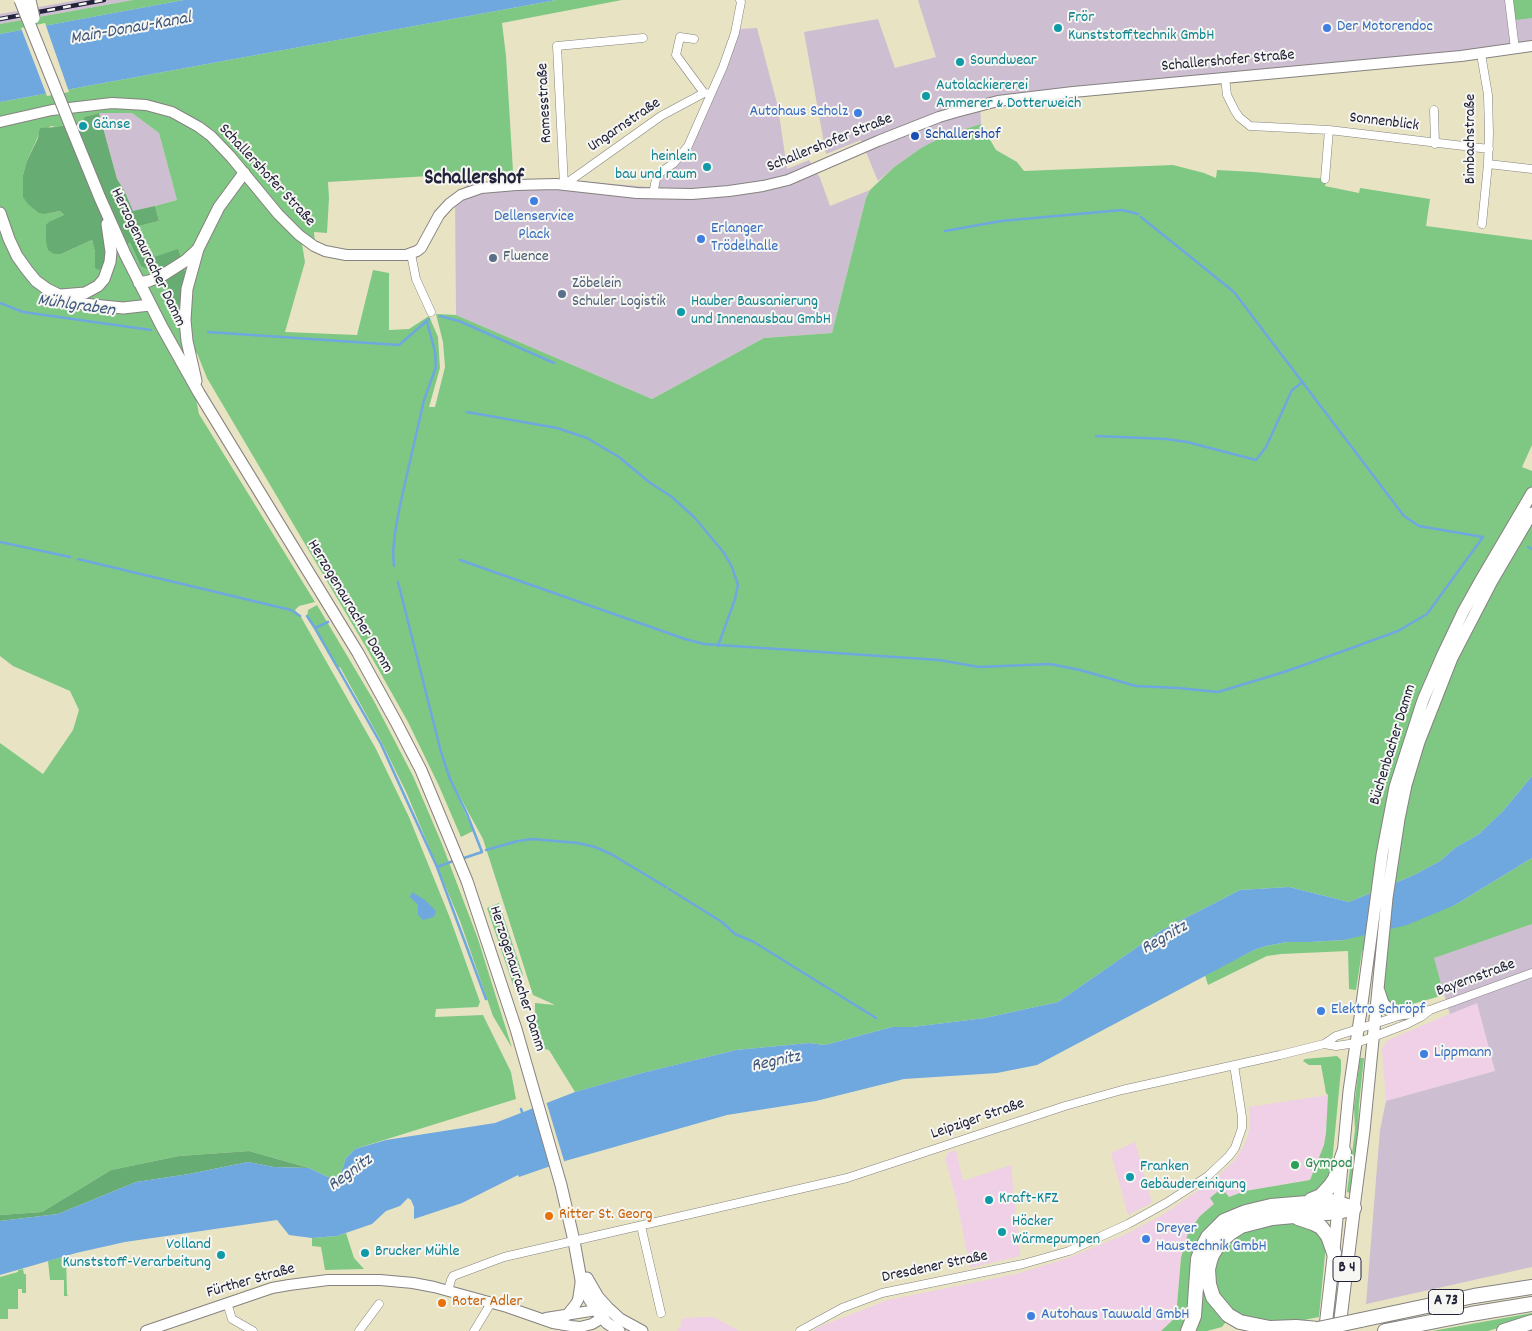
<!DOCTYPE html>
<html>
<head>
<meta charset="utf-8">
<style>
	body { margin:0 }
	canvas { display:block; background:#e8e3c3 }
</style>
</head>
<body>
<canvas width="1532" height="1331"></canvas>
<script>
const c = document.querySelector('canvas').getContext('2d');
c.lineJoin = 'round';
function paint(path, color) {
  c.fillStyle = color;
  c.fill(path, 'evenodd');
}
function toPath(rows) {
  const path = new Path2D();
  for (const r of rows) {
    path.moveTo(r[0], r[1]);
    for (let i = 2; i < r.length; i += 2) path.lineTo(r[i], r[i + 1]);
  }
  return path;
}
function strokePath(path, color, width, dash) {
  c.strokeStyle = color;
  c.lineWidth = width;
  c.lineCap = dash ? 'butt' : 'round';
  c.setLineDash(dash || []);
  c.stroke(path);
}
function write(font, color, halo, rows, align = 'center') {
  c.font = font + ' Dekko,sans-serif';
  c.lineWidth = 4;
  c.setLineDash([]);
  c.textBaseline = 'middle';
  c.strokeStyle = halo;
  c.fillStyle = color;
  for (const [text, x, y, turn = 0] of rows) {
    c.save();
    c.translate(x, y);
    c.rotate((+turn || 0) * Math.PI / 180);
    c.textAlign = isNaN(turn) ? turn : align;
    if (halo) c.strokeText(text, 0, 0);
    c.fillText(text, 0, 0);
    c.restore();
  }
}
const built = toPath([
	[1477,1002,1495,1071,1386,1101,1382,1049,1386,1042,1391,1039],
	[1328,1095,1326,1133,1324,1145,1310,1180,1245,1191,1229,1197,1210,1198,1215,1204,1200,1216,1181,1258,1176,1317,1161,1331,813,1331,821,1326,888,1300,1016,1274,1068,1258,1126,1234,1162,1215,1212,1181,1234,1161,1245,1144,1250,1127,1249,1107],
	[1135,1142,1152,1203,1128,1215,1111,1153],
	[956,1150,963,1181,1011,1165,1020,1256,970,1268,957,1202,945,1158,949,1152],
	[698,1317,713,1317,740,1331,677,1331,681,1325,681,1319]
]);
const industrial = toPath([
	[78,0,133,0,0,24,0,14],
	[918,0,1532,0,1532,44,980,103,981,124,946,135,921,148,893,168,878,181,861,140,826,154,804,32,878,19,895,68,936,57],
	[757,28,778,107,787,169,809,160,820,178,830,206,870,190,866,198,832,333,764,338,652,399,456,315,455,194,469,184,555,179,648,187,659,185,660,180,664,175,675,165,690,147,727,68,740,29],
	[99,113,132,113,159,133,177,200,133,212,124,190,117,179],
	[1532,924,1532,1267,1366,1304,1380,1130,1386,1101,1495,1071,1477,1003,1450,1014,1433,958]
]);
const green = toPath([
	[133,0,184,0,0,34,0,24],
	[556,0,622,0,502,23,506,56,513,171,328,182,329,198,327,233,314,232,316,253,302,244,305,262,285,332,357,335,373,270,389,273,389,330,409,329,429,316,438,337,440,368,429,407,435,407,445,367,443,342,436,314,456,315,652,399,764,338,832,333,866,198,870,190,893,168,921,148,946,135,981,124,996,150,1017,162,1024,171,1173,165,1204,173,1216,178,1217,170,1254,172,1326,179,1325,186,1359,193,1360,188,1430,199,1426,226,1532,240,1532,445,1522,467,1532,471,1532,776,1503,811,1479,834,1455,848,1440,861,1414,875,1349,902,1289,887,1240,890,1162,930,1058,1002,985,1018,912,1027,892,1027,825,1045,809,1043,736,1050,642,1073,575,1092,549,1050,535,1047,535,1003,555,1005,533,995,483,839,448,775,473,831,461,837,439,786,408,722,367,649,207,378,197,353,187,354,199,414,315,602,299,606,295,610,301,617,376,749,409,817,450,918,480,1002,478,1007,436,1009,435,1017,483,1015,511,1072,516,1099,355,1149,346,1158,341,1173,335,1177,328,1177,309,1168,249,1151,179,1156,111,1170,42,1212,0,1215,0,743,43,774,73,730,79,710,70,691,13,666,0,656,0,102],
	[99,113,132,113,159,133,177,200,155,206,159,221,139,226,152,258,178,250,178,314,169,298,163,269,130,241,95,268,95,252,92,240,61,254,50,221,64,215,60,211,45,214,23,196,23,175,27,161,40,132,51,126,56,127,83,121,84,117],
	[1513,0,1532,0,1532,18,1515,20],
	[317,605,374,701,413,776,442,844,478,939,512,1048,493,1016,460,921,407,794,382,743,340,667,337,669,307,617,308,610],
	[1532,858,1532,924,1434,958,1444,995,1402,1007,1394,1006,1389,1002,1383,992,1387,954,1362,951,1356,990,1349,989,1348,951,1281,954,1267,956,1208,985,1205,975,1254,950,1266,946,1287,942,1310,942,1344,940,1455,905],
	[499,903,523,975,513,985,487,908],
	[1337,1056,1341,1060,1341,1070,1331,1174,1313,1195,1239,1209,1192,1306,1183,1331,1161,1331,1176,1317,1181,1258,1188,1233,1200,1216,1214,1204,1210,1198,1222,1188,1229,1197,1245,1191,1310,1180,1324,1145,1326,1133,1328,1095,1326,1093,1321,1065,1309,1065,1303,1061,1305,1059],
	[1360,1058,1364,1058,1359,1104,1358,1134,1353,1178,1350,1193,1347,1192,1355,1130,1354,1108],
	[1295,1222,1313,1226,1326,1244,1319,1317,1304,1320,1304,1323,1263,1324,1226,1308,1212,1279,1220,1248,1249,1227],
	[346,1233,354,1258,364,1269,325,1270,321,1247,312,1246,312,1238,337,1236],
	[66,1256,67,1294,68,1296,64,1296,64,1280,50,1280,48,1261],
	[1206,1259,1228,1319,1222,1327,1207,1331,1193,1331],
	[23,1269,24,1274,26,1274,26,1293,22,1293,22,1289,18,1289,18,1309,8,1309,8,1319,0,1319,0,1277,18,1272,18,1270],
	[1532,1313,1532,1318,1488,1331,1432,1331]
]);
const forest = toPath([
	[99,113,117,179,124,190,133,211,155,206,159,221,139,226,151,258,178,249,185,272,178,315,169,298,163,270,150,270,141,266,130,242,99,270,95,268,95,252,92,240,61,254,54,254,48,250,46,242,46,225,50,221,64,215,60,211,45,214,39,213,28,204,23,197,23,175,27,161,38,138,40,128,56,127,83,121,84,117],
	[249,1151,309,1168,274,1167,248,1162,189,1174,136,1182,58,1214,0,1221,0,1215,42,1212,111,1170,179,1156]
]);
const water = toPath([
	[184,0,556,0,0,102,0,34],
	[1532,776,1532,858,1455,905,1407,925,1344,940,1310,942,1287,942,1266,946,1254,950,1037,1065,997,1073,904,1079,816,1101,727,1115,565,1161,519,1177,518,1175,462,1203,414,1219,414,1207,411,1200,408,1198,400,1206,386,1211,372,1224,337,1236,312,1238,289,1235,277,1220,125,1242,76,1253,0,1275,0,1221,58,1214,136,1182,189,1174,248,1162,274,1167,309,1168,328,1177,335,1177,341,1173,346,1158,355,1149,386,1140,495,1123,575,1092,642,1073,736,1050,809,1043,825,1045,892,1027,912,1027,985,1018,1058,1002,1162,930,1240,890,1289,887,1349,902,1414,875,1440,861,1455,848,1479,834,1503,811],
	[412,892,425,900,436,911,434,917,423,920,418,915,418,905,410,897]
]);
const pier = toPath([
	[45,23,69,92,47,96,21,28],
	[546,1101,565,1164,550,1169,532,1106]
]);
const stream = toPath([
	[945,231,1001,221,1122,210,1138,214],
	[0,303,23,312,151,330],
	[440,316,459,321,554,363],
	[208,332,399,345,429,319],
	[467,412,557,428,587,438,619,457,649,482,672,497,695,518,724,553,732,567,738,585,735,599,718,646],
	[1096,436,1166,439,1187,442,1256,460,1266,447,1292,390,1303,382],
	[0,542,70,557],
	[1528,547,1532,549],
	[78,559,291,610,300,616],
	[460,560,685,639,704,644,939,660,979,667,1050,664,1080,670,1136,686,1178,688,1218,692,1284,672,1349,649,1398,631,1427,614,1483,537,1419,526,1404,516,1234,292,1141,217],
	[394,566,393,552,395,533,400,505,424,400,436,367,435,352,427,322],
	[398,582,441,752,450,779,467,814,482,852],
	[307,616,315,628],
	[328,622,315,628,381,744,437,867],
	[486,850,518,841,532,839,578,843,595,847,611,854,666,887],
	[461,859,482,852],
	[456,860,437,867,486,999],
	[669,889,722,922,735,934,754,942,876,1018],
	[521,1109,522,1112]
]);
const minor = toPath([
	[1509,0,1515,49],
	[643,38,557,46,564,185,661,116,704,93,711,94,723,67,735,33,741,2,740,0],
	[694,39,680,37,676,55,704,93],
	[1481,54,1488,95,1489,133,1488,164,1482,224],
	[1225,78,1227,95,1235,111,1239,117,1250,126,1329,130,1489,149],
	[1434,110,1435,144],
	[1488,164,1532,169],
	[1325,179,1329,130],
	[653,194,656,179,661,172,674,163,688,146,711,94],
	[411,254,416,279,431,312],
	[1324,1044,1336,1036,1408,1013,1430,1010,1532,973],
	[641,1226,661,1313],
	[448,1291,451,1280,453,1276,504,1257,847,1178,1065,1106,1122,1090,1280,1055,1324,1044,1336,1046,1356,1043,1373,1037,1407,1024,1421,1017,1430,1010],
	[227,1303,232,1319,253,1331],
	[359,1331,379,1304],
	[474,1331,491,1303],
	[800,1331,842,1308,882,1293,1023,1264,1069,1251,1128,1224,1166,1203,1208,1176,1229,1156,1235,1148,1242,1128,1242,1117,1234,1065]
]);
const tertiary = toPath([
	[0,122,52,110,112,103,146,105,172,112,199,127,211,136,231,157,278,214,299,235,314,246,325,251,346,255,406,255,417,251,421,248,439,215,449,204,461,195,481,188,516,185,556,184,637,193,692,194,729,191,763,186,788,180,878,141,939,117,956,112,998,101,1073,92,1461,56,1532,46],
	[566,1316,575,1305,578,1300,581,1280],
	[546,1318,603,1309],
	[146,1331,272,1288,289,1285,328,1280,380,1280,413,1283,434,1287,507,1307,553,1323,571,1326,580,1327,592,1324,602,1318,606,1311]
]);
const secondary = toPath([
	[71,127,100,198,125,254,162,327,199,393,358,653,396,722,421,770,467,881,516,1029,561,1185,574,1241,581,1280,588,1297,599,1314,607,1323,619,1331],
	[0,213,9,239,17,256,27,270,36,281,47,289,65,298,83,304,123,308,150,305],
	[139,283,149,281,163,275,185,261,198,249],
	[61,295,85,293,98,286,104,279,110,262,111,252,107,224],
	[196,381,187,341,185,320,187,289,198,249,219,207,244,173],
	[1379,991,1383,1003,1389,1010,1400,1014,1408,1013],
	[1354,1208,1364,1131,1387,898,1399,819,1406,785,1419,742,1452,658,1492,581,1532,513],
	[1334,1250,1349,1091,1356,1043,1361,1011,1382,855,1395,787,1423,700,1443,654,1463,612,1482,578,1532,493],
	[587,1278,598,1297,608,1308,620,1319,642,1331]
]);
const primary = toPath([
	[1325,1331,1334,1253],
	[1339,1331,1354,1208]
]);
const motorway = toPath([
	[1311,1200,1321,1196,1331,1185,1335,1179,1344,1152],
	[1298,1218,1313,1223,1321,1227,1328,1236,1334,1253],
	[1361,1320,1474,1296,1532,1287],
	[1318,1329,1296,1327,1270,1328,1240,1322,1228,1315,1213,1297,1209,1284,1208,1269,1210,1261,1212,1255,1220,1242,1230,1233,1241,1226,1272,1218,1338,1212,1354,1208],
	[1188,1331,1194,1316,1198,1259,1202,1248,1208,1237,1224,1221,1246,1212,1271,1206,1331,1201,1354,1208],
	[1385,1331,1471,1314,1532,1304],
	[1504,1331,1532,1322]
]);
const rail = toPath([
	[0,19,104,0]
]);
const secondaryBridge = toPath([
	[20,0,71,127],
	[30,0,34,18]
]);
const motorwayBridge = toPath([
	[1318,1329,1361,1320]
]);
const markers = [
	[1058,28,5,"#0f9aa8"],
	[1327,28,5,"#3f7fe0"],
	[960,62,5,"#0f9aa8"],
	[926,96,5,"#0f9aa8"],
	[858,113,5,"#3f7fe0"],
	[83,126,5,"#0f9aa8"],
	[915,136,5,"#1a4fb4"],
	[707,167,5,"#0f9aa8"],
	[534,201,5,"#3f7fe0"],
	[701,239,5,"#3f7fe0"],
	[493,258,5,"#5c6f8a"],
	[562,294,5,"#5c6f8a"],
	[681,312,5,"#0f9aa8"],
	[1321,1011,5,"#3f7fe0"],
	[1424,1054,5,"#3f7fe0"],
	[1295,1165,5,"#2e9e5b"],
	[1130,1177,5,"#0f9aa8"],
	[989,1200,5,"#0f9aa8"],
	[549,1216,5,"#e8710a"],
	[1002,1232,5,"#0f9aa8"],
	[1146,1239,5,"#3f7fe0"],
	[365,1253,5,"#0f9aa8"],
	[221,1255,5,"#0f9aa8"],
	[442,1303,5,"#e8710a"],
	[1031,1316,5,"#3f7fe0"]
];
const shields = [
	[1347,1269,28],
	[1446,1302,35]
];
const shieldNames = [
	["B 4",1347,1269],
	["A 73",1446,1302]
];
const cultureNames = [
	["Frör",1068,19],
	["Kunststofftechnik GmbH",1068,37],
	["Soundwear",970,62],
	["Autolackiererei",936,87],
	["Ammerer & Dotterweich",936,105],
	["Gänse",93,126],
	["heinlein",697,158,"right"],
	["bau und raum",697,176,"right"],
	["Hauber Bausanierung",691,303],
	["und Innenausbau GmbH",691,321],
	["Franken",1140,1168],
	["Gebäudereinigung",1140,1186],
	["Kraft-KFZ",999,1200],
	["Höcker",1012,1223],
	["Wärmepumpen",1012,1241],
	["Volland",211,1246,"right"],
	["Kunststoff-Verarbeitung",211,1264,"right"],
	["Brucker Mühle",375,1253]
];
const shopNames = [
	["Der Motorendoc",1337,28],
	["Autohaus Scholz",848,113,"right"],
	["Dellenservice",534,218,"center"],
	["Plack",534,236,"center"],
	["Erlanger",711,230],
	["Trödelhalle",711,248],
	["Elektro Schröpf",1331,1011],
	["Lippmann",1434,1054],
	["Dreyer",1156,1230],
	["Haustechnik GmbH",1156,1248],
	["Autohaus Tauwald GmbH",1041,1316]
];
const streetNames = [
	["Schallershofer Straße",1228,62,-5],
	["Romesstraße",546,103,-93],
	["Sonnenblick",1384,123,7],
	["Ungarnstraße",625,126,-34],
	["Bimbachstraße",1472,139,-90],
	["Schallershofer Straße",830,144,-22],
	["Schallershofer Straße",266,176,47],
	["Herzogenauracher Damm",147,258,64],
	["Herzogenauracher Damm",349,607,59],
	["Büchenbacher Damm",1394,745,-73],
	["Herzogenauracher Damm",516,979,72],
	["Bayernstraße",1476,979,-20],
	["Leipziger Straße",978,1120,-19],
	["Dresdener Straße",935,1268,-12],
	["Fürther Straße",251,1282,-16]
];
const transitNames = [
	["Schallershof",925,136]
];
const serviceNames = [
	["Fluence",503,258],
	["Zöbelein",572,285],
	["Schuler Logistik",572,303]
];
const leisureNames = [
	["Gympod",1305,1165]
];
const foodNames = [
	["Ritter St. Georg",559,1216],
	["Roter Adler",452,1303]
];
const waterNames = [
	["Main-Donau-Kanal",131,30,-10],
	["Mühlgraben",76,307,8],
	["Regnitz",1165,939,-30],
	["Regnitz",776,1063,-12],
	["Regnitz",351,1174,-36]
];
const districtNames = [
	["Schallershof",474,180]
];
paint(built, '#efd0e6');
paint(industrial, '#cdbed2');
paint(green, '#7fc884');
paint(forest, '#67ac72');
paint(water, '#6ea8de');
paint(pier, '#e8e3c3');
strokePath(stream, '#6ea8de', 2.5);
strokePath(minor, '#85827f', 9);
strokePath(tertiary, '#85827f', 12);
strokePath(secondary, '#85827f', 13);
strokePath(primary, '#85827f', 14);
strokePath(motorway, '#85827f', 16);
strokePath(minor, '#fff', 8);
strokePath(tertiary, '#fff', 10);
strokePath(secondary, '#fff', 11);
strokePath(primary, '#fff', 12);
strokePath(motorway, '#fff', 14);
strokePath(rail, '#22223b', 4.5);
strokePath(rail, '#f6f6f2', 2.5, [8]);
strokePath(secondaryBridge, '#85827f', 13, []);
strokePath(motorwayBridge, '#85827f', 16, []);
strokePath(secondaryBridge, '#fff', 11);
strokePath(motorwayBridge, '#fff', 14);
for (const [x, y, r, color] of markers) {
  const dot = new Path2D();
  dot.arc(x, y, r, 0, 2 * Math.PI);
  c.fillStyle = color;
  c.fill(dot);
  strokePath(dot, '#f6f6f2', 2);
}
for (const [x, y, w] of shields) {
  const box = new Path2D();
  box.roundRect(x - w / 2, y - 12.5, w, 25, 4);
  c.fillStyle = '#f6f6f2';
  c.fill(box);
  strokePath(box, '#22223b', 1);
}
write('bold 15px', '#22223b', null, shieldNames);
write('16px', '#0d838f', '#f6f6f2', cultureNames, 'left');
write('16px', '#366cbe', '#f6f6f2', shopNames, 'left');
write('16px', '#22223b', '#f6f6f2', streetNames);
write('16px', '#164399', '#f6f6f2', transitNames, 'left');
write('16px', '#4e5e75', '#f6f6f2', serviceNames, 'left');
write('16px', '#27864d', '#f6f6f2', leisureNames, 'left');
write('16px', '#c56008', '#f6f6f2', foodNames, 'left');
write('italic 18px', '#40587c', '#f6f6f2', waterNames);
write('bold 21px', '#22223b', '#f6f6f2', districtNames);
</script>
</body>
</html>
